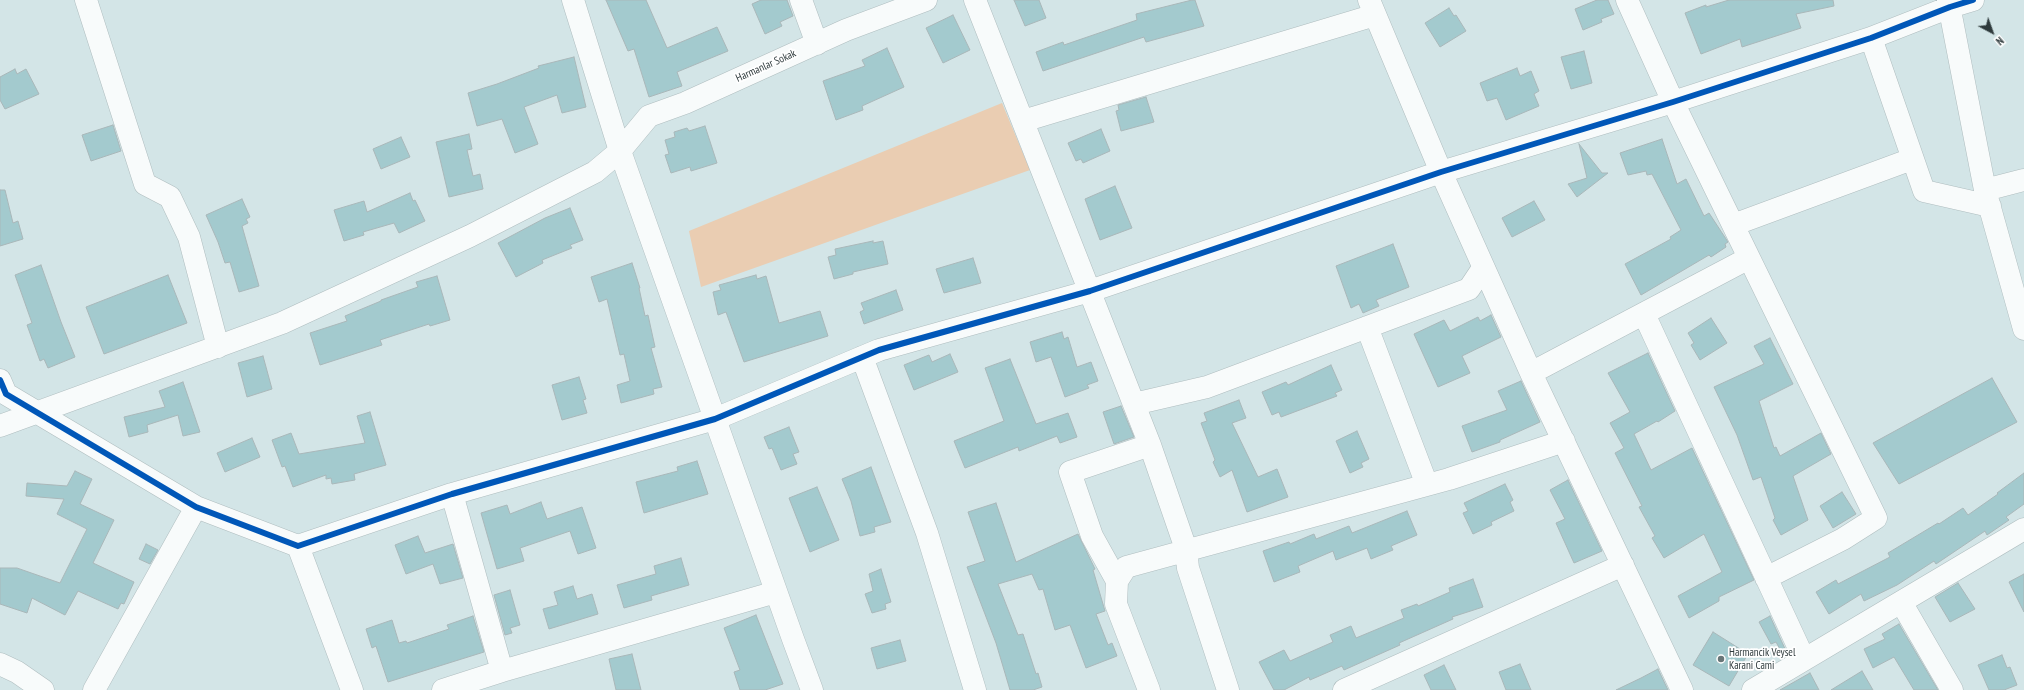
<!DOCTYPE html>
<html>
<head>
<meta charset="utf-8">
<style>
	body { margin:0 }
	#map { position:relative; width:2024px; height:690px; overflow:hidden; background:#d3e5e7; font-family:"PT Sans Narrow",sans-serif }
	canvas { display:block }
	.north { position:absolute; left:1972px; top:12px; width:40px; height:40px; -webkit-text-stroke:3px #fff; paint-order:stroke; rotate:139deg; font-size:11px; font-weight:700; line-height:16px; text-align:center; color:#2e3a3c }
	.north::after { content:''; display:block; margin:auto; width:14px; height:18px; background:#2e3a3c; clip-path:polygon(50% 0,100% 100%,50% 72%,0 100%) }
</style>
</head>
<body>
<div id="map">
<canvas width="2024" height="690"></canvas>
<div class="north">N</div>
</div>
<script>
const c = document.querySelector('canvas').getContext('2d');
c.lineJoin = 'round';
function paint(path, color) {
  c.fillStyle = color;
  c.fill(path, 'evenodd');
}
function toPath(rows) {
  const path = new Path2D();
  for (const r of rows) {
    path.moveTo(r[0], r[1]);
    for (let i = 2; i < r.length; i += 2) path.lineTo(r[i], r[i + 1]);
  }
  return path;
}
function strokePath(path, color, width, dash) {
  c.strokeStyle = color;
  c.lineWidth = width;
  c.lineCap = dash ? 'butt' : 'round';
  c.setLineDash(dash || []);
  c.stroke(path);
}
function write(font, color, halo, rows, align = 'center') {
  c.font = font + ' "PT Sans Narrow",sans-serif';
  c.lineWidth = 3.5;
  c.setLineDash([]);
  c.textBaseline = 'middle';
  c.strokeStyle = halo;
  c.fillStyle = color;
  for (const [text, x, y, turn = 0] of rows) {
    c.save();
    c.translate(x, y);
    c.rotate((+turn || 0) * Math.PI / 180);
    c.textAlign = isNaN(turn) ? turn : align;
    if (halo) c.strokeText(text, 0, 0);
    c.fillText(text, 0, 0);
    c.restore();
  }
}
const green = toPath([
	[1002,103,1030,170,701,287,689,231]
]);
const building = toPath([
	[606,0,646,0,667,48,717,27,728,51,677,72,682,86,649,97,634,49,628,51,606,0],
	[761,0,787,0,793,16,780,22,782,26,765,34,752,4,761,0],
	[1014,0,1039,0,1046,18,1025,26,1014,0],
	[1192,0,1195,0,1204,26,1146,42,1144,37,1043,71,1036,52,1063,42,1064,45,1137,20,1136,14,1192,0],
	[1597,0,1608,0,1614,14,1601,19,1602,22,1583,30,1575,9,1597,0],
	[1729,0,1833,0,1834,6,1796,14,1801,28,1742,47,1740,39,1701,54,1685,13,1706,5,1706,7,1729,0],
	[1449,8,1454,16,1456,15,1466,31,1440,47,1425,23,1449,8],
	[953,15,970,50,943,63,926,28,953,15],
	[887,48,904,87,862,106,863,110,836,120,823,81,865,66,862,60,887,48],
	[1584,51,1592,83,1571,89,1561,57,1584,51],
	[574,57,586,107,562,113,557,95,524,107,538,144,515,153,502,119,477,126,468,93,497,84,539,68,538,66,574,57],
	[1517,68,1520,76,1531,71,1539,91,1534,94,1539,106,1506,120,1497,98,1487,101,1480,83,1517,68],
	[15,69,17,74,26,69,39,94,5,109,0,100,0,77,15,69],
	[1146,97,1154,122,1121,131,1116,111,1119,110,1118,105,1146,97],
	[113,125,121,151,91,161,82,135,113,125],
	[705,126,717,163,691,171,690,167,671,173,665,155,669,154,665,140,675,137,674,132,687,128,689,131,705,126],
	[1101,129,1110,151,1083,163,1081,159,1076,161,1068,143,1101,129],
	[469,134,472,149,467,150,473,176,480,174,483,189,449,197,436,142,469,134],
	[401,137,410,157,381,169,373,149,401,137],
	[1662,139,1677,184,1686,179,1704,216,1709,213,1728,242,1725,244,1726,247,1711,257,1709,255,1641,295,1625,264,1671,239,1670,237,1681,230,1652,174,1647,175,1646,171,1628,175,1620,153,1662,139],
	[1579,144,1602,173,1608,173,1577,197,1568,184,1587,178,1579,144],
	[1115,186,1132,228,1100,240,1085,199,1115,186],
	[0,190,5,190,13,223,18,221,23,239,0,246,0,190],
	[410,193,413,201,415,200,425,221,399,233,394,223,363,232,364,235,344,241,334,210,364,201,367,212,410,193],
	[242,199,250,217,246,219,248,223,242,226,259,286,239,292,230,262,225,263,218,242,206,215,242,199],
	[1534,201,1545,220,1512,237,1502,218,1534,201],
	[570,208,583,240,570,245,572,248,542,260,543,263,516,277,498,243,545,218,570,208],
	[873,241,873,243,883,241,888,264,853,272,853,274,834,279,828,257,836,255,835,249,873,241],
	[1393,244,1409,287,1376,300,1379,306,1363,313,1359,304,1351,308,1336,266,1393,244],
	[973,258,981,283,944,293,936,269,973,258],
	[632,263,640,288,639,288,645,316,648,315,655,347,651,348,662,387,653,389,654,394,621,403,617,385,630,381,624,354,620,355,607,299,599,302,591,277,632,263],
	[41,265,61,322,75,357,48,368,44,359,40,361,27,325,32,323,15,275,41,265],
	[168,275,187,323,104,354,86,307,168,275],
	[756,275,757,279,766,276,779,323,820,311,828,336,744,362,726,312,718,315,713,292,721,290,719,285,756,275],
	[437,276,450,320,430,326,429,324,380,340,382,345,320,365,310,333,347,321,345,316,381,301,381,300,418,287,416,282,437,276],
	[896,290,903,310,864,324,860,312,864,310,861,303,896,290],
	[1491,315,1501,337,1462,356,1470,373,1438,387,1414,334,1444,320,1450,331,1478,317,1480,321,1491,315],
	[1711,318,1727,343,1700,360,1691,345,1694,343,1688,333,1711,318],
	[1062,332,1064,339,1068,337,1077,367,1091,362,1098,381,1087,385,1089,388,1065,397,1051,357,1036,362,1030,342,1062,332],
	[1770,338,1793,384,1759,401,1774,448,1776,447,1780,456,1821,433,1831,454,1793,476,1808,520,1781,535,1773,520,1775,518,1761,477,1753,480,1737,435,1714,387,1764,364,1754,346,1770,338],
	[1648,353,1675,411,1658,422,1657,421,1634,434,1651,470,1692,448,1754,580,1719,597,1719,601,1689,618,1678,596,1722,572,1704,534,1664,558,1652,538,1655,536,1639,507,1642,506,1615,453,1624,448,1610,423,1630,412,1608,373,1648,353],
	[950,354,958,372,914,390,904,365,929,355,932,362,950,354],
	[263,356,272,389,247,397,238,363,263,356],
	[1010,359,1036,424,1068,413,1077,437,1060,443,1057,436,1019,451,1018,447,965,468,954,441,1004,421,985,368,1010,359],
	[1331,365,1342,390,1335,393,1337,396,1281,417,1279,412,1272,415,1262,392,1286,382,1288,385,1331,365],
	[579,377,586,399,583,400,587,413,562,420,552,385,579,377],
	[1992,378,2017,422,1899,484,1873,443,1992,378],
	[1521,381,1540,422,1500,440,1500,442,1472,452,1462,426,1507,410,1498,391,1521,381],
	[183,382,200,432,183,436,178,415,147,425,148,432,129,437,124,417,165,407,159,391,183,382],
	[1239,400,1246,418,1232,423,1258,477,1277,469,1288,497,1247,512,1232,470,1220,477,1213,462,1215,460,1201,423,1207,421,1204,413,1239,400],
	[1121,406,1134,437,1114,444,1103,412,1121,406],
	[370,412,386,465,354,474,355,480,332,484,331,478,326,479,326,475,293,487,285,466,282,467,272,440,291,433,299,454,365,443,357,416,370,412],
	[789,427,799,452,793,454,797,464,781,470,772,448,769,449,764,437,789,427],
	[1357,431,1369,459,1361,463,1363,467,1350,473,1336,441,1357,431],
	[252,438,260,457,225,472,217,453,252,438],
	[697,461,708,494,644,513,636,482,678,471,677,467,697,461],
	[871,467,891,522,874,527,875,532,860,536,851,501,842,479,871,467],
	[75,471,92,479,80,504,114,520,93,563,134,582,124,604,121,603,118,609,78,591,65,615,32,598,27,613,0,604,0,568,17,568,60,583,87,529,57,514,64,499,26,496,27,483,67,486,75,471],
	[2024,473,2024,504,2006,517,2009,520,1987,535,1985,531,1936,564,1934,561,1897,585,1864,601,1861,594,1829,614,1816,592,1836,580,1838,584,1890,557,1888,553,1938,523,1939,524,1963,508,1968,515,1998,494,1997,493,2024,473],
	[1568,480,1602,551,1574,563,1556,523,1565,519,1550,490,1568,480],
	[1505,484,1513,500,1510,502,1514,511,1491,522,1492,525,1473,534,1463,513,1468,511,1464,503,1505,484],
	[817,487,839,540,810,552,789,498,817,487],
	[1842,492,1856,514,1833,528,1820,506,1842,492],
	[541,502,547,519,582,507,596,548,578,554,570,531,520,548,524,561,497,569,481,513,507,505,510,514,541,502],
	[996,503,1016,562,1078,534,1095,569,1093,570,1105,611,1096,614,1108,645,1112,643,1117,656,1086,668,1070,625,1055,630,1043,589,1039,590,1032,574,998,584,1018,635,1023,634,1036,674,1038,673,1042,687,1033,690,1010,690,996,643,967,567,985,561,968,512,996,503],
	[1407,511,1417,535,1391,546,1393,550,1371,559,1367,548,1336,560,1333,551,1298,566,1300,572,1274,582,1263,551,1289,542,1290,544,1314,534,1316,539,1349,526,1352,533,1407,511],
	[418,536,425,553,453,544,463,578,440,584,433,564,406,574,395,545,418,536],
	[146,544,158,550,150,564,139,559,146,544],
	[681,558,689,585,651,596,652,600,624,608,617,585,656,574,654,566,681,558],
	[881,569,891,602,885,604,886,609,872,613,865,594,873,591,869,574,881,569],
	[2024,574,2024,612,2009,582,2024,574],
	[1473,579,1483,607,1452,617,1453,619,1399,643,1400,645,1344,670,1342,666,1310,680,1309,677,1284,690,1274,690,1259,662,1284,650,1290,661,1333,642,1330,635,1351,626,1356,638,1404,618,1401,610,1417,604,1418,606,1450,592,1449,588,1473,579],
	[1958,583,1975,609,1950,622,1935,597,1958,583],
	[573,586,577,599,592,594,598,614,549,629,543,609,558,605,554,592,573,586],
	[510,590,520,625,510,628,512,633,505,635,494,595,510,590],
	[756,615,783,684,765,690,740,690,734,672,740,670,724,628,756,615],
	[473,616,484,652,388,682,376,646,372,648,366,629,392,620,399,643,406,641,407,643,449,629,447,625,473,616],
	[1770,616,1786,651,1782,653,1776,642,1771,644,1759,622,1770,616],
	[1899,624,1938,690,1914,690,1894,657,1873,668,1864,649,1885,639,1882,634,1899,624],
	[1713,632,1748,654,1729,686,1693,665,1713,632],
	[900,640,906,661,877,669,871,648,900,640],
	[632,654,641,690,616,690,609,659,632,654],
	[2002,655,2007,668,2010,667,2017,685,2004,690,1989,690,1978,665,2002,655],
	[1520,664,1531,690,1506,690,1499,672,1520,664],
	[1444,665,1456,690,1431,690,1424,675,1444,665],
	[1658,669,1668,690,1616,690,1641,678,1658,669],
	[1862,671,1873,690,1831,690,1862,671],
	[1810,673,1819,690,1780,690,1810,673]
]);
const minor = toPath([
	[86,0,145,184,170,197,189,237,218,347],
	[573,0,620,151,793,639,812,690],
	[801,0,817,44],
	[975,0,1150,445,1186,549,1188,568,1228,690],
	[1369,0,1441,172,1531,373,1682,690],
	[1627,0,1673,102,1876,518,1843,539,1766,578],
	[1948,0,1985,190],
	[1871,38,1924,191,1990,206],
	[1023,121,1375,15],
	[2024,180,1985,190,2024,329],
	[1733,225,1912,159],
	[1644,314,1804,659],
	[1367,327,1427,485],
	[862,357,927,533,975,690],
	[1531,373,1749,258],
	[0,380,6,394,196,507,298,546,452,494,715,419,879,350,1090,291,1441,172,1673,102,1871,38,1950,7,1973,0],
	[1134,404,1207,387,1469,289,1483,268],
	[0,426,282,323,470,236,595,172,620,151,649,116,685,103,846,30,926,0],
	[452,494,502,671],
	[298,546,352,690],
	[1117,581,1092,536,1070,472,1150,445],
	[1901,602,1952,690],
	[0,664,17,672,43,690],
	[94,690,196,507],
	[443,690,502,671,776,592],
	[1149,690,1116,604,1117,581,1126,567,1449,479,1564,441],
	[1344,690,1623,565],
	[1753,690,2024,529]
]);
const cycleway = toPath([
	[0,380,6,394,196,507,298,546,452,494,715,419,879,350,1090,291,1441,172,1673,102,1871,38,1950,7,1973,0]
]);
const markers = [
	[1721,659,4,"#687678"]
];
const streetNames = [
	["Harmanlar Sokak",766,66,-24]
];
const poiNames = [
	["Harmancik Veysel",1729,653],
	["Karani Cami",1729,666]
];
paint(green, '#eacdb2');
paint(building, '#a3cace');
strokePath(building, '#a9b7b9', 1);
strokePath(minor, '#afbdbf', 23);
strokePath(minor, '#f8fbfb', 22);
strokePath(cycleway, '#0057b8', 6);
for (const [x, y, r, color] of markers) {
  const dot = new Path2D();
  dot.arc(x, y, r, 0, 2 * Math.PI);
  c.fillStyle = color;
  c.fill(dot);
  strokePath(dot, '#fff', 1.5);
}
write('11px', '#2e3a3c', '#fff', streetNames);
write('11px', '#2e3a3c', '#fff', poiNames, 'left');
</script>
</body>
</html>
